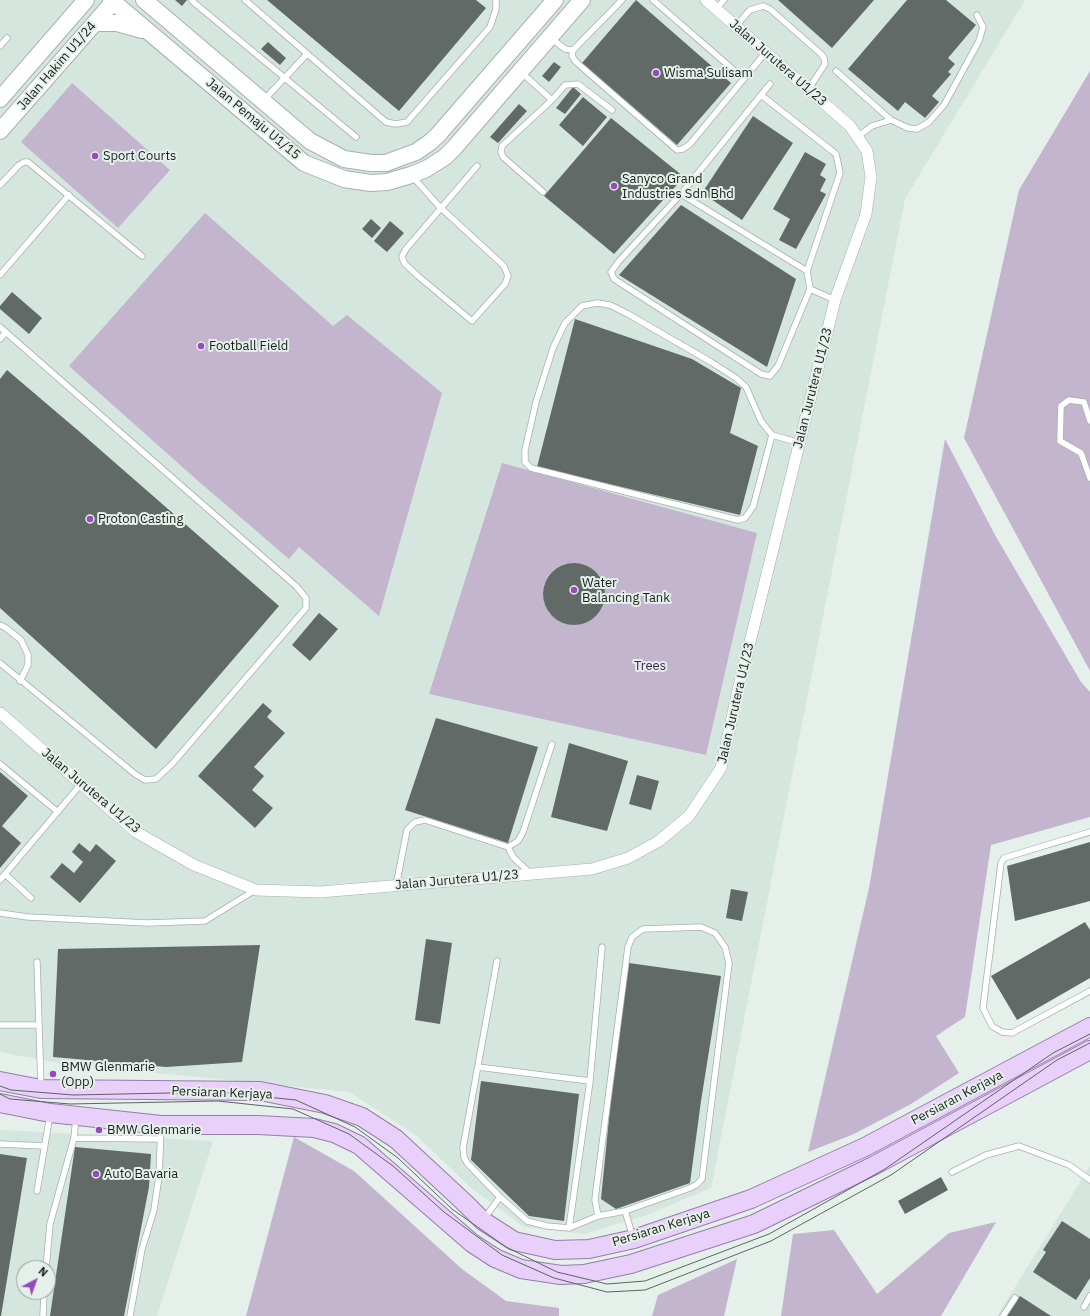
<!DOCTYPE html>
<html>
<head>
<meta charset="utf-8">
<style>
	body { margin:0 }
	#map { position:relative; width:1090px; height:1316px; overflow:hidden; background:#e5f0eb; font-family:"IBM Plex Sans",sans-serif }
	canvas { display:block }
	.north { position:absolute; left:16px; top:1260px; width:40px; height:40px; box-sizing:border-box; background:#e5f0eb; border:1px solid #949c99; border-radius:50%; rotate:41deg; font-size:11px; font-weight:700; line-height:16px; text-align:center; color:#1b1f1d }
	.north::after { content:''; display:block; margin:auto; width:14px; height:18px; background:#934bbe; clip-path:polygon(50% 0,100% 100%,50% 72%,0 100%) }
</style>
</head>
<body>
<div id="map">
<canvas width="1090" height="1316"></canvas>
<div class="north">N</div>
</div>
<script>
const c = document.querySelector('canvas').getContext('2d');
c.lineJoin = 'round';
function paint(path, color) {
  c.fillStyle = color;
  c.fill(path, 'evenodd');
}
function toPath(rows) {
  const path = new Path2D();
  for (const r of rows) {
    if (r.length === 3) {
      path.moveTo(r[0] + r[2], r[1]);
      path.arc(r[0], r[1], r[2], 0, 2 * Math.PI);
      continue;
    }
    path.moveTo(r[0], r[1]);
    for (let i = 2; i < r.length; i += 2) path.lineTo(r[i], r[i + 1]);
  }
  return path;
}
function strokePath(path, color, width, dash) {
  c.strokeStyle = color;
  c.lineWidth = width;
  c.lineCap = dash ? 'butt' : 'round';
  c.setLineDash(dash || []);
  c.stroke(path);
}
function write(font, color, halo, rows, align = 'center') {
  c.font = font + ' "IBM Plex Sans",sans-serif';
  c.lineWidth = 4;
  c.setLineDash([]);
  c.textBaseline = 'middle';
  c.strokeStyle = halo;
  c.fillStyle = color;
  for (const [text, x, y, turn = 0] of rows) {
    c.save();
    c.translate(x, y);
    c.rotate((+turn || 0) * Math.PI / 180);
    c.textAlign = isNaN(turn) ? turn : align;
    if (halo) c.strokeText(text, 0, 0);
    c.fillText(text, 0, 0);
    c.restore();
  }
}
const built = toPath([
	[0,0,1025,0,905,199,711,1188,647,1215,584,1234,524,1227,470,1187,417,1136,349,1092,64,1064,0,1052],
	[0,1130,213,1141,157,1316,0,1316],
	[24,1268,48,1268,48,1292,24,1292],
	[1090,1166,1090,1316,997,1316]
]);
const green = toPath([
	[1090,71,1090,671,964,438,1019,190],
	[72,83,170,170,118,228,21,142],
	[205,213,333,326,347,315,442,393,379,616,299,547,289,559,197,480,69,366],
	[945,439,995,535,1081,682,1090,692,1090,817,991,845,965,1017,936,1036,959,1073,911,1104,854,1134,808,1152,869,888],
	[502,463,757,533,706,755,429,694],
	[574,563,584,564,592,569,600,576,604,586,605,597,602,607,596,616,587,622,577,625,567,624,557,620,549,613,545,604,543,595,544,585,548,576,555,569,564,564],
	[294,1137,354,1171,462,1269,506,1301,559,1308,559,1316,246,1316],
	[996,1222,941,1316,781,1316,793,1234,834,1230,877,1294,949,1233],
	[737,1259,724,1316,652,1316,658,1295]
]);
const building = toPath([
	[175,0,187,0,182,6],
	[267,0,476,0,486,8,399,111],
	[636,0,731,83,677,145,582,63],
	[778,0,874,0,832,48],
	[907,0,946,0,976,25,948,58,955,64,948,72,951,74,932,96,939,102,925,118,905,102,898,111,848,69],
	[268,42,286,58,280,65,261,49],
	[554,62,561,67,549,82,542,76],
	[573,87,581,94,565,114,556,108],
	[583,97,607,117,583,146,559,125],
	[519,104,527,111,498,143,490,137],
	[753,116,793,143,742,220,702,193],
	[611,118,684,177,614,254,544,196],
	[805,152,826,164,820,175,826,179,820,191,826,194,796,249,779,240,790,219,773,209],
	[681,205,796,279,767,367,619,275],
	[371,219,381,228,372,238,362,229],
	[390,221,404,233,387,252,374,241],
	[12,292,42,318,29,334,0,309,0,306],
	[575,319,692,359,741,388,730,433,758,446,740,515,537,467],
	[7,370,81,433,279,606,156,749,0,608,0,379],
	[574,594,31],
	[319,613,338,629,310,661,292,645],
	[263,703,272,711,267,717,285,733,254,767,264,776,252,790,273,808,255,828,198,776],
	[436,718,538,747,508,843,405,810],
	[569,743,628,761,607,831,551,817],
	[0,772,28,796,2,826,21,843,0,868],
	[637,775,659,781,651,810,629,804],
	[1090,842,1090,901,1015,921,1007,866],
	[79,843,90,852,96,844,116,861,80,903,50,877,62,863,74,873,83,862,72,852],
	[731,889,748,892,742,921,726,918],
	[1085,922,1090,930,1090,978,1017,1020,991,976],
	[426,939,452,943,440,1024,415,1020],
	[260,945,242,1062,166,1067,53,1057,58,949],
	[629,963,721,976,701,1101,690,1183,616,1209,601,1199,612,1088],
	[481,1081,579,1094,564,1221,529,1216,471,1160],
	[75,1147,151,1154,149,1187,124,1316,50,1316],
	[0,1154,27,1158,1,1316,0,1316],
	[941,1177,948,1190,905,1214,898,1201],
	[1062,1221,1090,1239,1090,1278,1076,1300,1033,1272,1046,1252,1043,1250],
	[1020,1296,1051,1316,1007,1316]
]);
const lane = toPath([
	[245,0,386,122,396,124,407,122,490,27,496,9,496,0],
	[622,0,573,50,572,56,576,62,677,150,683,149,690,144,766,52],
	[653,0,744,79],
	[192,1,356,137],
	[716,9,724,0],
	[736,26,750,10,763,6,770,9,821,54,824,58,825,64,808,90],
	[551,38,565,49,573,50],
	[0,46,7,38],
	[836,71,891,120],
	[522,73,552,100,565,85,578,84,612,110],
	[761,95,770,84],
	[263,101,307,54],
	[857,137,872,126,891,120,908,128,917,129,929,122,944,105,979,41,983,27,977,15],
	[413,177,437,204,441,208,504,266,508,276,505,284,472,321,418,276,405,264,403,260,402,256,406,249,441,208,477,166],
	[0,185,19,165,24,162,28,162,142,256],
	[543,192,503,157,501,152,502,146,552,100],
	[681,194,761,95,836,154,840,173,807,271,810,289,835,300],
	[807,271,681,194,619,261,611,272,614,279,761,374,770,376,778,366,810,289],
	[0,275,69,195],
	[0,327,296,586,306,598,306,608,172,764,156,779,145,780,135,774,0,663],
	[0,339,6,332],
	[1090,421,1084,402,1069,400,1061,406,1060,441,1081,453,1090,478],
	[772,435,753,507,745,518,738,520,531,468,525,462,525,450,536,402,553,348,565,323,582,306,597,303,610,305,628,314,711,362,736,378,746,387,761,421,772,435,800,443],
	[0,625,6,628,21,640,28,655,28,665,20,681],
	[0,764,58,812],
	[1090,832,1004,858,1001,863,983,1008,992,1026,1002,1032,1012,1033,1090,991],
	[508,847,513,857,531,874],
	[5,874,31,898],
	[0,880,81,784],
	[396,886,407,830,415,822,425,820,508,847,518,841,523,832,552,744],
	[0,913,28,917,147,923,205,921,255,890],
	[37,962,41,1087],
	[0,1025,39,1025],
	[478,1067,590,1081],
	[74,1138,160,1139],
	[0,1144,44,1146],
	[952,1172,986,1155,1019,1146,1069,1165,1090,1180],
	[37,1191,50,1115],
	[500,1197,527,1221,547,1226,569,1228,598,1216,625,1211,690,1188,696,1185,702,1179,729,963,725,947,715,933,701,927,643,929,632,937,628,947,597,1183,595,1200,598,1216],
	[625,1211,633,1237],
	[484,1219,500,1197,467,1163,464,1157,463,1148,497,961],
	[569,1228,590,1081,602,947],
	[46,1268,50,1224,74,1138,76,1118],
	[1084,1307,1090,1296],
	[43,1316,44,1292],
	[130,1316,142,1249,154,1210,159,1176,161,1127],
	[1003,1316,1015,1298]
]);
const street = toPath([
	[0,713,136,832,194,865,256,890,320,892,592,869,628,858,659,841,689,816,721,768,739,686,835,300,866,214,871,177,867,151,850,126,706,0]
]);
const secondary = toPath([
	[111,0,304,163,344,179,371,183,387,182,411,175,426,169,445,157,454,148,582,0],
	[144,0,310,141,344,159,371,163,386,163,402,157,416,152,429,143,437,136,555,0],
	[95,23,117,23,142,30],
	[0,99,86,0],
	[0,131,115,0]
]);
const primary = toPath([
	[0,1081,41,1089,260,1091,325,1104,362,1117,396,1139,465,1203,483,1221,514,1241,555,1250,589,1249,634,1239,751,1199,865,1147,1090,1027],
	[0,1103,50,1113,161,1125,258,1125,314,1128,334,1133,359,1145,472,1243,495,1258,521,1269,561,1275,584,1274,631,1264,754,1224,873,1166,1090,1050]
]);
const tram = toPath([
	[0,1086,11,1090,73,1095,218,1092,296,1100,355,1127,398,1158,452,1209,506,1247,557,1272,607,1284,645,1281,769,1234,885,1169,1053,1053,1090,1034],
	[0,1094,10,1099,70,1104,218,1101,293,1109,349,1134,393,1166,444,1212,502,1255,554,1278,607,1292,645,1290,771,1241,891,1175,1057,1060,1090,1043]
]);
const markers = [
	[656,73,4,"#934bbe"],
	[95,156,4,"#934bbe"],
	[614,186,4,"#934bbe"],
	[201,346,4,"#934bbe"],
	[90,519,4,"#934bbe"],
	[574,590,4,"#934bbe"],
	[53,1074,4,"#934bbe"],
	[99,1130,4,"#934bbe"],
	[96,1174,4,"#934bbe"]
];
const streetNames = [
	["Jalan Jurutera U1/23",778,63,41],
	["Jalan Hakim U1/24",57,66,-49],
	["Jalan Pemaju U1/15",253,119,40],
	["Jalan Jurutera U1/23",813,388,-76],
	["Jalan Jurutera U1/23",736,703,-77],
	["Jalan Jurutera U1/23",91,791,40],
	["Jalan Jurutera U1/23",457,880,-5],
	["Persiaran Kerjaya",222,1093,2],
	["Persiaran Kerjaya",957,1098,-28],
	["Persiaran Kerjaya",661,1228,-17]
];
const poiNames = [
	["Wisma Sulisam",664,73],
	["Sport Courts",103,156],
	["Sanyco Grand",622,179],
	["Industries Sdn Bhd",622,194],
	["Football Field",209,346],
	["Proton Casting",98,519],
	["Water",582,583],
	["Balancing Tank",582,598],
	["BMW Glenmarie",61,1067],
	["(Opp)",61,1082],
	["BMW Glenmarie",107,1130],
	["Auto Bavaria",104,1174]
];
const parkNames = [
	["Trees",650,666]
];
paint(built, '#d4e6de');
paint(green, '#c3b5ce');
paint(building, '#616a66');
strokePath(lane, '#a7b1ac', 7);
strokePath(street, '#a7b1ac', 12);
strokePath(secondary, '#a7b1ac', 18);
strokePath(primary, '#967dab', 20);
strokePath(lane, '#fff', 5.5);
strokePath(street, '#fff', 11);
strokePath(secondary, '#fff', 16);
strokePath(primary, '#e8d0fb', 18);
strokePath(tram, '#5e6461', 1);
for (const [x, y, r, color] of markers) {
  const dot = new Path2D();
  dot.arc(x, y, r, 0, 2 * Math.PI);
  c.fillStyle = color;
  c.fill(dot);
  strokePath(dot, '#e5f0eb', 1.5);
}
write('13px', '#1b1f1d', '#e5f0eb', streetNames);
write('13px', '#1b1f1d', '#e5f0eb', poiNames, 'left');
write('13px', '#402352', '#e5f0eb', parkNames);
</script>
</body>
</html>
